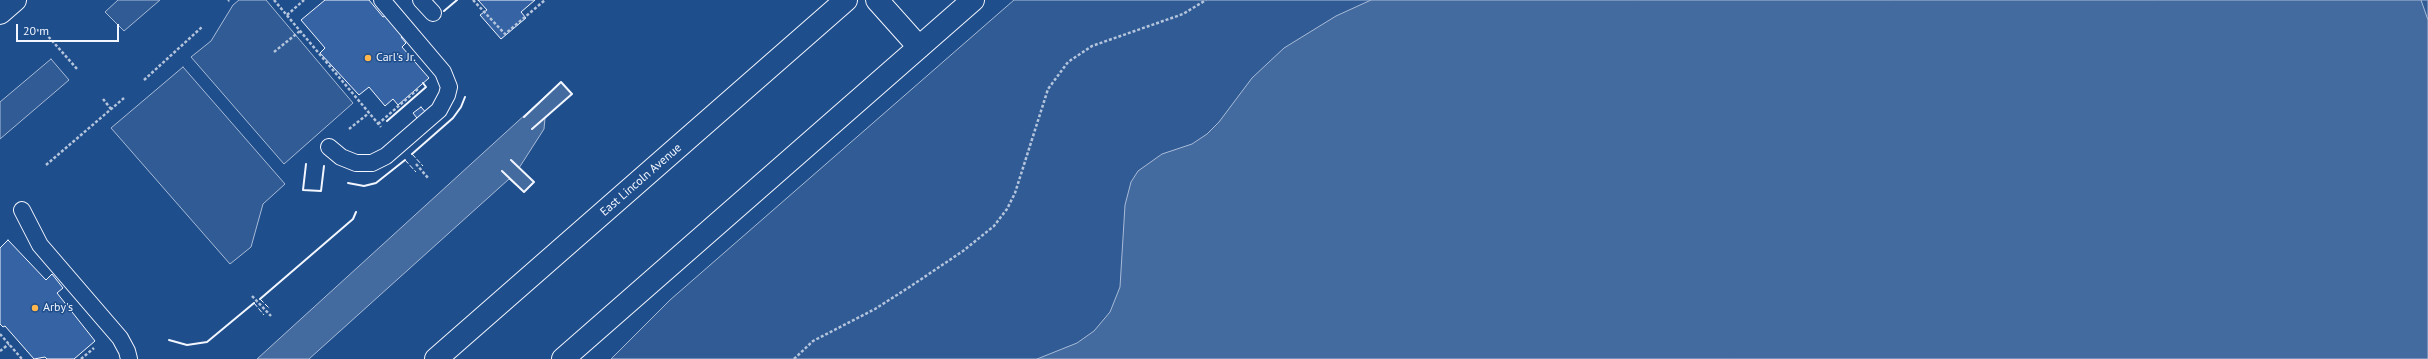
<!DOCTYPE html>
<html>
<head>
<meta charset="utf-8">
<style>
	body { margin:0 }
	#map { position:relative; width:2428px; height:359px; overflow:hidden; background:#1f4e8c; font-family:"PT Sans",sans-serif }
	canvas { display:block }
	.scale { position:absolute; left:16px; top:24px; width:103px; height:18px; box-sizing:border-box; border:2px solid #f2f6ff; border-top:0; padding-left:5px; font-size:12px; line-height:14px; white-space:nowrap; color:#f2f6ff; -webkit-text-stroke:3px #1f4e8c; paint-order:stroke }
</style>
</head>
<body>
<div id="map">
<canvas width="2428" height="359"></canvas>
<div class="scale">20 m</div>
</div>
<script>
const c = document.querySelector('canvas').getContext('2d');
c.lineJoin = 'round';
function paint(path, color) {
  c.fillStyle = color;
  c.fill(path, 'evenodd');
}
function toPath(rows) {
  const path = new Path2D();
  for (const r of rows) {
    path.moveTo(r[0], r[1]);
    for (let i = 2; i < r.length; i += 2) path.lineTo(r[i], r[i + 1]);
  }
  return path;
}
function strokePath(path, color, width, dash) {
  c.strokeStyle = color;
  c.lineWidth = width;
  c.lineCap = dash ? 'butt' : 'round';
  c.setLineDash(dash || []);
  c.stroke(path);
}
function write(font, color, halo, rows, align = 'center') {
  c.font = font + ' "PT Sans",sans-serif';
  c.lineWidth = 3;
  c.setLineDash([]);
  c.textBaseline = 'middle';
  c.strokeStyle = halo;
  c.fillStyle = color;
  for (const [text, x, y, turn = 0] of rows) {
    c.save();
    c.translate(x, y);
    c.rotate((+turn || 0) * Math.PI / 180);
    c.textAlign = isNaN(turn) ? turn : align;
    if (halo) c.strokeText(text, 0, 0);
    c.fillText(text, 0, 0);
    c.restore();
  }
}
const built = toPath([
	[118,0,160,0,124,31,105,12,118,0],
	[239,0,266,0,353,103,284,164,191,57,211,41,233,5,239,0],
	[1014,0,2428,0,2428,359,611,359,670,300,1014,0],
	[51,59,69,80,0,139,0,102,51,59],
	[183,67,285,184,263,204,251,247,230,264,111,128,183,67]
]);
const water = toPath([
	[1371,0,2421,0,2428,20,2428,359,1037,359,1077,343,1094,331,1110,312,1120,287,1125,205,1131,182,1138,171,1162,154,1192,144,1207,134,1219,122,1252,78,1284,48,1336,16,1371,0],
	[561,82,572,94,545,118,544,129,519,168,534,182,524,192,509,179,309,359,257,359,561,82]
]);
const building = toPath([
	[325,0,369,0,383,17,387,15,403,35,401,37,406,43,402,47,429,78,398,105,393,99,385,106,369,87,359,95,320,53,325,48,301,20,325,0],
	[478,0,535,0,521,12,526,18,501,39,480,15,487,10,478,0],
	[421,107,428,115,420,122,413,113,421,107],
	[8,240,46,280,52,274,63,288,57,293,95,341,74,359,47,359,45,357,34,359,5,326,3,327,0,324,0,248,8,240]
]);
const path = toPath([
	[274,0,381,127],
	[473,0,505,34,545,0],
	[228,1,229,0],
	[287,15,304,0],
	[36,30,43,31,47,35,77,69],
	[274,52,300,31],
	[144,80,202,27],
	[103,99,111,109],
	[378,124,418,89],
	[349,129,369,113],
	[416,164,429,179],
	[46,165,124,98],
	[252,296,271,316],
	[0,334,22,359],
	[0,351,9,344],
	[81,359,94,348],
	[794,359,813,341,875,309,911,286,963,251,994,226,1007,209,1015,193,1048,89,1068,62,1092,46,1183,14,1206,0]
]);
const service = toPath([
	[421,0,433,13],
	[329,147,341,157,356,163,372,163,386,156,439,110,447,95,449,87,443,72,382,0],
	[22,210,40,245,120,338,127,351,129,359]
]);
const minor = toPath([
	[877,0,919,47],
	[0,13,15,0]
]);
const primary = toPath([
	[436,359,846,0],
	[563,359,973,0]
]);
const fence = toPath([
	[412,154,423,166],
	[405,160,416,172],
	[260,299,270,309],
	[254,303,264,315]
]);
const wall = toPath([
	[444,11,457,0],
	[524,117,561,82,572,94,532,129],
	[387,121,426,87,423,83],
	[412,154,453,118,461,107,465,97],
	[306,164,303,190,321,191,324,166],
	[502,171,524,192,534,182,511,160],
	[348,183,364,186,376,183,405,160],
	[260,299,353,219,356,212],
	[169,340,187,345,207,342,254,303]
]);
const markers = [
	[368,58,4,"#ffb74d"],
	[35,308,4,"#ffb74d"]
];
const poiNames = [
	["Carl's Jr.",376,58],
	["Arby's",43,308]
];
const streetNames = [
	["East Lincoln Avenue",641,180,-41]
];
paint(built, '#305b95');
strokePath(built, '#a8bbd7', 1);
paint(water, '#446ba0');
strokePath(water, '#a8bbd7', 1);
paint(building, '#3563a3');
strokePath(building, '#f2f6ff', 1);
strokePath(service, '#f2f6ff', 18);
strokePath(minor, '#f2f6ff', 24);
strokePath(primary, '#f2f6ff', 24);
strokePath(path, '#b3c4dc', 2.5, [3, 2]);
strokePath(service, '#1f4e8c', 16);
strokePath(minor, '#1f4e8c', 22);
strokePath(primary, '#1f4e8c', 22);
strokePath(fence, '#f2f6ff', 1, [5, 2]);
strokePath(wall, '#f2f6ff', 2);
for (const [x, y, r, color] of markers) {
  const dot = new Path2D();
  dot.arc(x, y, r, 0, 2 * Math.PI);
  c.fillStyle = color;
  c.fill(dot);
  strokePath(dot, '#1f4e8c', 1.5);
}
write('12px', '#f2f6ff', '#1f4e8c', poiNames, 'left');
write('12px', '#f2f6ff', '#1f4e8c', streetNames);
</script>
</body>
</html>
